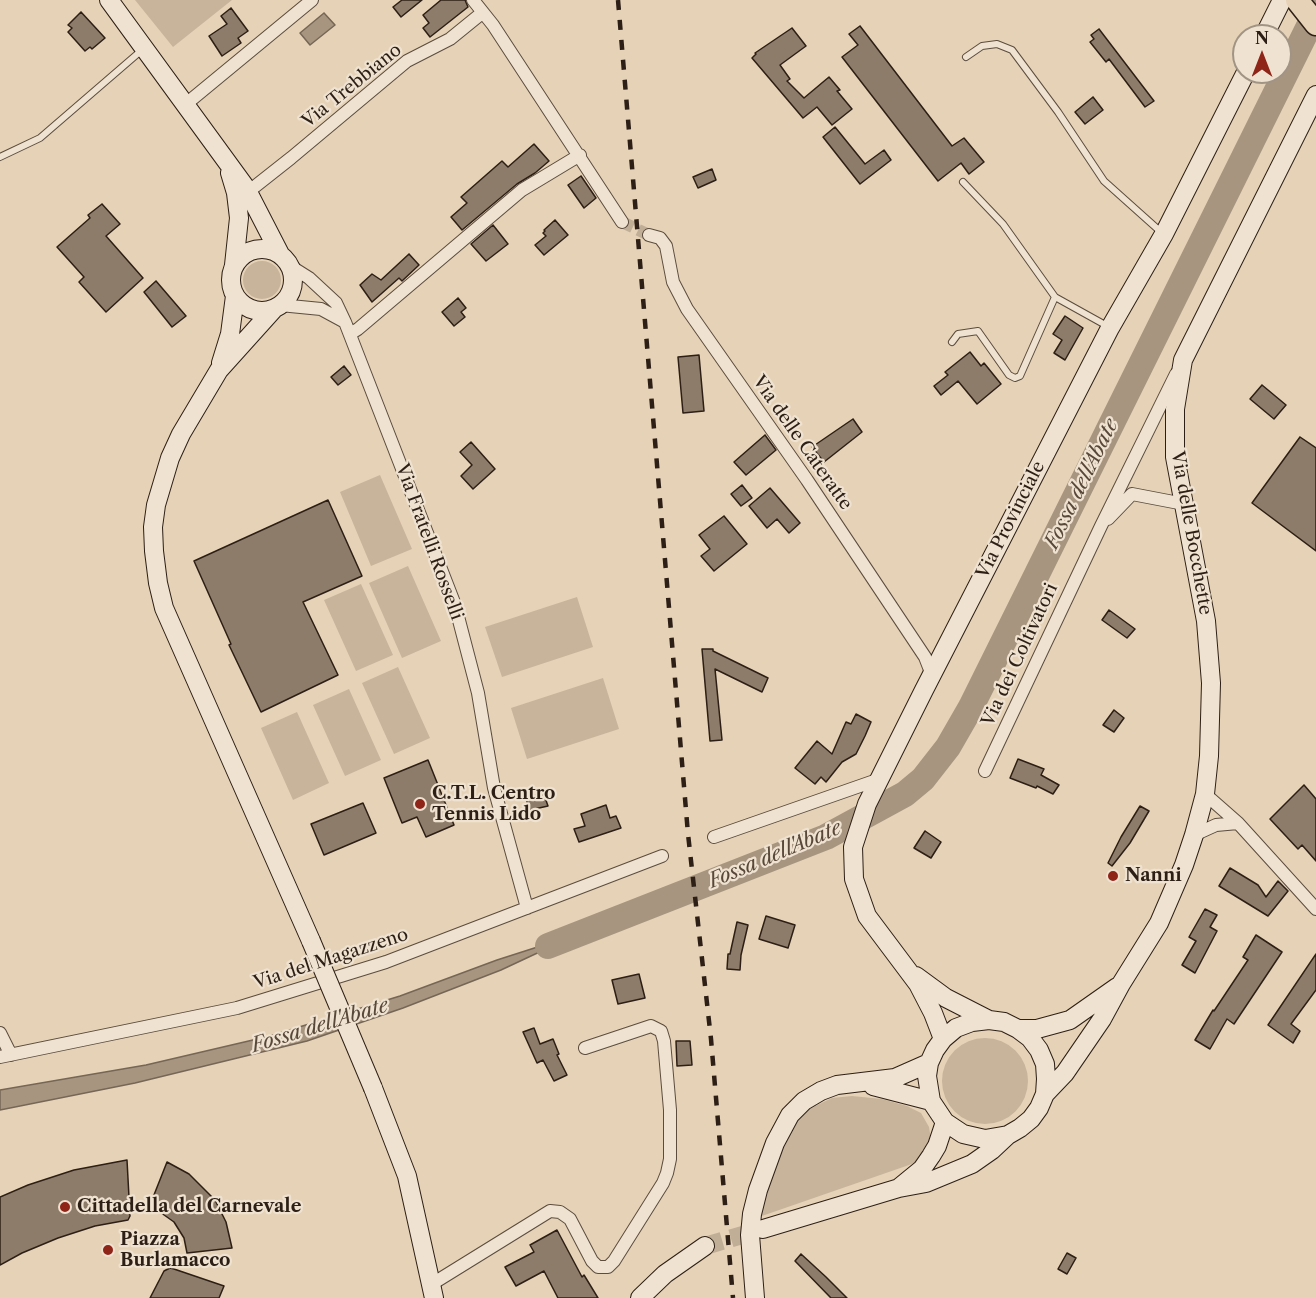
<!DOCTYPE html>
<html>
<head>
<meta charset="utf-8">
<style>
	body { margin:0 }
	#map { position:relative; width:1316px; height:1298px; overflow:hidden; background:#e6d2b7; font-family:"Libre Caslon Text",serif }
	canvas { display:block }
	.north { position:absolute; left:1232px; top:24px; width:60px; height:60px; box-sizing:border-box; background:#efe2d0; border:2px solid #a19485; border-radius:50%; rotate:0deg; font-size:16px; font-weight:700; line-height:24px; text-align:center; color:#2d1f15 }
	.north::after { content:''; display:block; margin:auto; width:21px; height:27px; background:#8f2418; clip-path:polygon(50% 0,100% 100%,50% 72%,0 100%) }
</style>
</head>
<body>
<div id="map">
<canvas width="1316" height="1298"></canvas>
<div class="north">N</div>
</div>
<script>
const c = document.querySelector('canvas').getContext('2d');
c.lineJoin = 'round';
function paint(path, color) {
  c.fillStyle = color;
  c.fill(path, 'evenodd');
}
function toPath(rows) {
  const path = new Path2D();
  for (const r of rows) {
    if (r.length === 3) {
      path.moveTo(r[0] + r[2], r[1]);
      path.arc(r[0], r[1], r[2], 0, 2 * Math.PI);
      continue;
    }
    path.moveTo(r[0], r[1]);
    for (let i = 2; i < r.length; i += 2) path.lineTo(r[i], r[i + 1]);
  }
  return path;
}
function strokePath(path, color, width, dash) {
  c.strokeStyle = color;
  c.lineWidth = width;
  c.lineCap = dash ? 'butt' : 'round';
  c.setLineDash(dash || []);
  c.stroke(path);
}
function write(font, color, halo, rows, align = 'center') {
  c.font = font + ' "Libre Caslon Text",serif';
  c.lineWidth = 4.5;
  c.setLineDash([]);
  c.textBaseline = 'middle';
  c.strokeStyle = halo;
  c.fillStyle = color;
  for (const [text, x, y, turn = 0] of rows) {
    c.save();
    c.translate(x, y);
    c.rotate((+turn || 0) * Math.PI / 180);
    c.textAlign = isNaN(turn) ? turn : align;
    if (halo) c.strokeText(text, 0, 0);
    c.fillText(text, 0, 0);
    c.restore();
  }
}
const green = toPath([
	[135,0,232,0,173,47],
	[262,280,19],
	[380,475,412,549,371,566,340,492],
	[408,566,441,641,402,658,369,583],
	[361,584,393,655,356,671,324,600],
	[577,597,593,647,502,677,485,627],
	[398,667,430,738,394,754,362,683],
	[603,678,619,729,527,759,511,708],
	[349,689,381,760,345,776,313,705],
	[297,712,329,783,293,800,261,728],
	[985,1081,43],
	[852,1096,882,1099,907,1106,921,1113,929,1127,931,1139,922,1159,909,1165,759,1217,772,1166,799,1116,811,1108,832,1098]
]);
const water = toPath([
	[324,13,335,25,310,45,300,33,324,13],
	[578,934,501,970,403,1008,307,1041,135,1083,0,1110,0,1090,146,1065,270,1036,400,996,497,960,578,934]
]);
const river = toPath([
	[548,946,826,837,905,794,923,779,948,747,971,707,1316,12]
]);
const building = toPath([
	[402,0,422,0,401,17,393,7,402,0],
	[441,0,465,0,468,7,430,37,423,28,429,23,423,15,441,0],
	[231,8,248,31,238,38,241,43,222,56,209,36,227,24,221,16,231,8],
	[81,12,105,38,92,49,90,47,85,51,68,32,72,28,68,25,81,12],
	[860,26,952,146,964,138,984,162,969,174,961,163,938,181,842,57,858,45,849,34,860,26],
	[792,28,806,46,780,65,790,79,787,81,804,98,829,77,840,90,837,91,852,109,832,125,817,107,803,118,752,58,756,54,755,53,792,28],
	[1099,29,1154,101,1145,107,1109,59,1106,62,1090,42,1094,39,1091,35,1099,29],
	[1093,97,1103,110,1085,124,1075,112,1093,97],
	[835,127,865,164,884,150,891,160,860,184,823,137,835,127],
	[534,144,549,161,535,173,517,184,462,230,451,217,467,203,461,197,502,161,508,167,534,144],
	[712,169,716,180,698,188,693,177,712,169],
	[581,176,596,198,584,208,568,185,581,176],
	[102,204,120,224,106,236,143,278,106,312,79,282,84,277,57,247,90,218,88,215,102,204],
	[555,220,568,235,544,255,535,245,546,236,543,233,545,231,544,230,555,220],
	[493,225,508,244,486,261,471,244,493,225],
	[409,254,419,265,402,281,399,278,372,302,360,285,372,274,381,280,409,254],
	[156,281,186,316,172,327,144,292,156,281],
	[458,298,466,308,461,312,465,317,454,326,442,312,458,298],
	[1065,316,1083,328,1065,360,1054,353,1062,340,1053,334,1065,316],
	[970,352,981,366,984,363,1001,384,977,404,958,381,941,395,934,386,948,375,945,372,970,352],
	[699,355,704,411,683,413,678,357,699,355],
	[344,366,351,375,338,385,331,377,344,366],
	[1262,385,1286,405,1274,419,1250,399,1262,385],
	[853,419,862,432,824,462,812,447,853,419],
	[765,435,776,450,746,475,734,462,765,435],
	[1300,437,1316,448,1316,551,1252,503,1300,437],
	[471,442,495,469,473,489,461,476,472,465,460,452,471,442],
	[742,485,752,498,741,506,731,494,742,485],
	[770,488,800,523,789,533,777,519,767,528,749,506,770,488],
	[328,500,362,576,303,602,338,675,261,712,229,645,231,644,194,561,328,500],
	[724,516,747,544,714,571,701,556,710,549,699,535,724,516],
	[1109,610,1135,629,1127,638,1102,620,1109,610],
	[702,649,713,649,713,651,768,678,762,692,715,669,722,740,710,741,702,649],
	[1114,710,1124,718,1114,732,1103,725,1114,710],
	[856,714,871,722,865,736,856,754,842,762,826,782,821,777,815,784,795,768,817,741,832,754,846,722,851,724,856,714],
	[1018,759,1044,769,1041,775,1059,785,1053,794,1037,786,1036,788,1010,778,1018,759],
	[428,760,454,825,426,837,417,817,402,823,384,778,428,760],
	[1304,785,1316,799,1316,861,1302,845,1298,849,1270,819,1304,785],
	[543,792,548,806,530,810,526,799,543,792],
	[363,803,376,833,324,855,311,824,363,803],
	[606,805,610,818,616,816,621,828,579,842,574,829,585,826,581,814,606,805],
	[1140,806,1149,811,1130,843,1112,866,1108,863,1121,837,1140,806],
	[925,831,941,842,931,858,914,848,925,831],
	[1230,868,1258,885,1266,897,1278,881,1288,891,1268,916,1219,886,1230,868],
	[1205,909,1217,915,1210,927,1217,931,1195,973,1182,965,1196,941,1189,937,1205,909],
	[766,916,795,925,788,948,759,939,766,916],
	[737,922,748,925,741,955,740,970,727,969,728,954,730,954,737,922],
	[1256,935,1282,952,1234,1024,1227,1019,1210,1049,1195,1040,1213,1010,1214,1011,1248,960,1243,957,1256,935],
	[1316,954,1316,990,1291,1024,1300,1031,1293,1043,1268,1025,1316,954],
	[639,974,645,998,618,1004,612,980,639,974],
	[534,1028,540,1044,553,1039,559,1054,557,1055,567,1075,554,1081,543,1060,537,1063,523,1032,534,1028],
	[676,1041,690,1041,692,1065,677,1066,676,1041],
	[127,1160,130,1216,128,1220,95,1226,58,1238,22,1253,0,1265,0,1197,28,1185,74,1170,127,1160],
	[167,1162,189,1174,215,1200,226,1222,232,1248,187,1253,184,1238,174,1222,150,1205,167,1162],
	[557,1230,582,1277,584,1275,598,1298,558,1298,544,1271,516,1286,505,1267,534,1252,530,1245,557,1230],
	[1067,1253,1076,1258,1067,1274,1058,1269,1067,1253],
	[801,1254,826,1277,847,1298,831,1298,795,1261,801,1254],
	[170,1268,174,1269,224,1286,219,1298,150,1298,164,1271,170,1268]
]);
const streetTunnel = toPath([
	[622,222,649,235]
]);
const secondaryTunnel = toPath([
	[705,1246,763,1229]
]);
const lane = toPath([
	[966,57,982,46,997,44,1012,50,1058,112,1104,181,1161,232],
	[0,157,40,138,142,50],
	[963,182,1003,224,1055,297,1109,327],
	[952,342,958,334,978,331,1009,375,1015,378,1020,376,1055,297]
]);
const street = toPath([
	[473,0,493,25,622,222],
	[186,104,312,0],
	[246,188,253,188,291,158,407,61,450,39,482,13],
	[649,235,660,238,666,246,673,282,687,309,807,480,925,657,932,675],
	[290,266,309,278,336,303,345,322,455,605,478,693,494,788,527,908],
	[280,305,321,309,345,322],
	[350,334,358,329,522,190,580,155],
	[1108,519,1132,494,1184,504],
	[985,771,1101,526,1176,374],
	[1205,794,1238,823,1316,909],
	[1194,835,1216,825,1238,823],
	[714,837,880,779],
	[0,1033,11,1055],
	[0,1057,237,1008,386,962,662,856],
	[432,1284,550,1211,560,1212,570,1219,592,1261,598,1267,608,1267,614,1261,663,1183,667,1173,670,1159,670,1110,664,1041,661,1031,651,1026,585,1048]
]);
const secondary = toPath([
	[109,0,246,188,280,254],
	[1264,36,1282,0],
	[230,173,236,193,239,218,234,265],
	[262,280,31],
	[273,310,219,370,181,434,170,458,156,505,153,527,154,551,158,583,164,608,311,941],
	[221,363,230,334,235,296],
	[916,976,946,998,989,1020],
	[1018,1029,1037,1029,1070,1020,1117,987],
	[943,1039,933,1013,918,984,867,916,854,879,853,847,867,804,924,690,1110,328,1164,234,1246,72],
	[873,1086,931,1101],
	[373,1088,407,1176,434,1298],
	[1045,1094,1065,1073,1102,1019,1121,984,1159,923,1184,865,1194,835,1205,794,1209,756,1211,683,1206,621,1175,457,1175,409,1183,360,1316,95],
	[900,1187,922,1169,931,1156,937,1146,945,1122],
	[763,1229,899,1188,926,1183,972,1164,992,1150,1008,1135,1020,1128,1031,1119,1039,1108,1045,1094,1046,1079,1045,1064,1039,1050,1030,1038,1018,1029,1004,1022,989,1020,972,1022,956,1028,943,1039,935,1050,929,1063,927,1076,931,1101,945,1122,963,1134,985,1139,1008,1135],
	[640,1298,665,1274,705,1246],
	[755,1298,750,1235,752,1214,758,1190,775,1143,790,1115,804,1101,821,1091,837,1085,895,1078,929,1063]
]);
const highway = toPath([
	[1297,0,1316,24]
]);
const rail = toPath([
	[618,0,688,834,711,1039,733,1298]
]);
const secondaryBridge = toPath([
	[311,941,373,1088]
]);
const markers = [
	[420,804,6,"#8f2418"],
	[1113,876,6,"#8f2418"],
	[65,1207,6,"#8f2418"],
	[108,1250,6,"#8f2418"]
];
const streetNames = [
	["Via Trebbiano",352,86,-39],
	["Via delle Cateratte",802,443,55],
	["Via Provinciale",1011,520,-63],
	["Via delle Bocchette",1191,533,80],
	["Via Fratelli Rosselli",429,542,70],
	["Via dei Coltivatori",1020,655,-65],
	["Via del Magazzeno",331,959,-18]
];
const poiNames = [
	["C.T.L. Centro",432,794],
	["Tennis Lido",432,815],
	["Nanni",1125,876],
	["Cittadella del Carnevale",77,1207],
	["Piazza",120,1240],
	["Burlamacco",120,1261]
];
const waterNames = [
	["Fossa dell'Abate",1082,484,-64],
	["Fossa dell'Abate",775,855,-23],
	["Fossa dell'Abate",320,1026,-17]
];
paint(green, '#c7b49b');
paint(water, '#a79580');
strokePath(water, '#766655', 1.5);
strokePath(river, '#a79580', 26);
paint(building, '#8d7c69');
strokePath(building, '#2d1f15', 1.5);
strokePath(streetTunnel, '#c1ae97', 12, [12, 6]);
strokePath(secondaryTunnel, '#c1ae97', 18, [18, 9]);
strokePath(lane, '#5b4c3e', 8);
strokePath(street, '#5b4c3e', 14);
strokePath(secondary, '#2d1f15', 20);
strokePath(highway, '#2d1f15', 25);
strokePath(lane, '#efe2d0', 6);
strokePath(street, '#efe2d0', 12);
strokePath(secondary, '#efe2d0', 18);
strokePath(highway, '#e6d2b7', 22);
strokePath(rail, '#2d1f15', 4.5, [10, 10]);
strokePath(secondaryBridge, '#2d1f15', 20, []);
strokePath(secondaryBridge, '#efe2d0', 18);
for (const [x, y, r, color] of markers) {
  const dot = new Path2D();
  dot.arc(x, y, r, 0, 2 * Math.PI);
  c.fillStyle = color;
  c.fill(dot);
  strokePath(dot, '#efe2d0', 2);
}
write('18px', '#2d1f15', '#efe2d0', streetNames);
write('bold 18px', '#2d1f15', '#efe2d0', poiNames, 'left');
write('italic 20px', '#58483a', '#efe2d0', waterNames);
</script>
</body>
</html>
